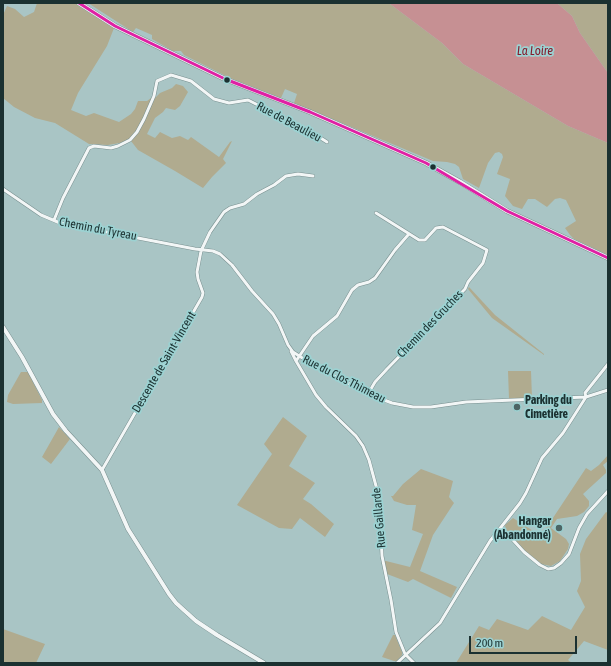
<!DOCTYPE html>
<html>
<head>
<meta charset="utf-8">
<style>
	body { margin:0 }
	#map { position:relative; width:611px; height:666px; overflow:hidden; background:#a9c5c5; font-family:"Asap Condensed",sans-serif }
	canvas { display:block }
	.frame { position:absolute; inset:0; border:4px solid #1b3131; pointer-events:none }
	.scale { position:absolute; left:469px; top:636px; width:108px; height:18px; box-sizing:border-box; border:2px solid #1b3131; border-top:0; padding-left:5px; font-size:12px; line-height:14px; white-space:nowrap; color:#1b3131; -webkit-text-stroke:3px #9cd2d2; paint-order:stroke }
</style>
</head>
<body>
<div id="map">
<canvas width="611" height="666"></canvas>
<div class="frame"></div>
<div class="scale">200 m</div>
</div>
<script>
const c = document.querySelector('canvas').getContext('2d');
c.lineJoin = 'round';
function paint(path, color) {
  c.fillStyle = color;
  c.fill(path, 'evenodd');
}
function toPath(rows) {
  const path = new Path2D();
  for (const r of rows) {
    path.moveTo(r[0], r[1]);
    for (let i = 2; i < r.length; i += 2) path.lineTo(r[i], r[i + 1]);
  }
  return path;
}
function strokePath(path, color, width, dash) {
  c.strokeStyle = color;
  c.lineWidth = width;
  c.lineCap = dash ? 'butt' : 'round';
  c.setLineDash(dash || []);
  c.stroke(path);
}
function write(font, color, halo, rows, align = 'center') {
  c.font = font + ' "Asap Condensed",sans-serif';
  c.lineWidth = 3.5;
  c.setLineDash([]);
  c.textBaseline = 'middle';
  c.strokeStyle = halo;
  c.fillStyle = color;
  for (const [text, x, y, turn = 0] of rows) {
    c.save();
    c.translate(x, y);
    c.rotate((+turn || 0) * Math.PI / 180);
    c.textAlign = isNaN(turn) ? turn : align;
    if (halo) c.strokeText(text, 0, 0);
    c.fillText(text, 0, 0);
    c.restore();
  }
}
const green = toPath([
	[37,3,75,3,114,28,107,46,78,93,71,110,86,116,94,113,119,122,131,114,135,109,138,101,147,101,151,98,155,98,160,93,172,88,176,84,183,86,188,92,180,106,175,110,166,108,163,112,155,118,147,134,155,138,160,132,172,138,180,136,188,140,191,137,219,157,230,142,232,141,223,159,226,163,212,177,203,188,175,171,138,150,131,141,108,145,89,144,55,123,35,118,14,107,3,98,3,15,7,6,15,9,24,17,34,12],
	[88,3,385,3,390,4,442,43,463,64,568,126,608,143,608,255,574,239,570,235,565,228,576,221,566,200,560,198,555,199,547,207,535,199,528,199,522,209,513,206,505,196,510,179,497,174,503,157,502,154,499,152,495,153,488,163,479,188,463,179,459,167,455,164,447,162,433,161,294,103,297,94,285,89,281,98,230,78,184,55,181,51,173,51,152,39,152,35,136,28,133,32],
	[557,3,608,3,608,73,580,33,572,16],
	[469,287,495,315,544,354,544,355,492,318,468,289],
	[508,371,531,371,532,398,509,399],
	[21,372,28,372,42,400,42,403,13,404,7,402,8,395],
	[283,417,307,436,289,466,315,483,303,499,311,504,334,524,325,537,300,518,292,529,279,528,237,505,272,454,264,444],
	[59,427,70,439,51,464,42,457],
	[608,455,608,461,603,465,606,470,606,473,583,494,589,501,589,506,584,512,577,516,557,519,551,528,566,539,569,544,568,549,560,561,551,566,541,564,526,552,506,530,505,525,513,518,541,536,586,468,591,471,599,465],
	[421,469,453,481,449,497,454,503,433,535,420,571,457,587,451,598,413,579,408,582,387,574,382,560,410,567,423,534,412,530,416,505,407,505,394,501,391,496,393,496,403,484],
	[606,512,608,513,608,650,584,641,568,660,572,663,456,663,479,626,489,630,497,619,528,630,542,616,571,630,585,607,577,591,581,581,580,554,586,539],
	[3,629,45,644,36,663,3,663],
	[393,635,395,635,402,652,402,655,397,661,394,661,382,657]
]);
const water = toPath([
	[385,3,557,3,572,16,580,33,608,73,608,143,568,126,463,64,442,43,390,4]
]);
const minor = toPath([
	[3,189,41,215,60,223,195,249,213,251,220,254,232,265,252,291,273,314,279,324,288,345,293,352,304,359,368,394,392,403,413,407,431,407,466,402,586,397,608,390],
	[54,220,63,198,89,148,94,146,111,148,118,146,130,140,137,132,144,119,154,96,157,81,171,75,191,81,214,99,229,103,248,100,311,132,327,142],
	[408,235,395,250,375,278,369,282,358,285,352,290,337,316,313,336,296,361,316,395,326,407,356,436,363,446,369,460,379,497,382,556,391,600,396,632,405,654,414,663],
	[291,351,296,361],
	[368,394,375,382,387,369,465,289,468,282,483,263,487,250,443,227,436,228,425,240,419,240,376,213],
	[102,470,202,297,203,293,198,279,197,272,201,251,210,232,224,212,230,208,244,204,257,194,274,185,286,176,298,174,313,176],
	[501,527,524,552,540,565,548,569,554,568,561,563,569,554,579,528,587,514,608,491],
	[397,663,440,623,490,541,520,503,526,493,542,458,563,433,586,397,585,393,608,364]
]);
const tertiary = toPath([
	[3,327,22,357,53,414,66,431,102,470,128,529,169,594,176,603,196,621,217,635,264,663]
]);
const secondary = toPath([
	[79,3,115,26,225,79,310,112,426,163,460,182,507,211,608,258]
]);
const bus1 = toPath([
	[79,3,115,26,225,79,310,112,426,163,507,211,608,258]
]);
const markers = [
	[227,80,3.5,"#1b3131"],
	[433,167,3.5,"#1b3131"],
	[517,407,4,"#4d6565"],
	[559,528,4,"#4d6565"]
];
const streetNames = [
	["Rue de Beaulieu",289,122,28],
	["Chemin du Tyreau",98,229,11],
	["Chemin des Gruches",430,324,-46],
	["Descente de Saint-Vincent",164,362,-60],
	["Rue du Clos Thimeau",344,379,27],
	["Rue Gaillarde",379,518,-95]
];
const poiNames = [
	["Parking du",525,400],
	["Cimetière",525,414],
	["Hangar",551,521,"right"],
	["(Abandonné)",551,535,"right"]
];
const waterNames = [
	["La Loire",535,51]
];
paint(green, '#b0ab8f');
paint(water, '#c69093');
strokePath(minor, '#799090', 4);
strokePath(tertiary, '#799090', 5);
strokePath(secondary, '#799090', 5.5);
strokePath(minor, '#f2f6f6', 3);
strokePath(tertiary, '#f2f6f6', 4);
strokePath(secondary, '#f2f6f6', 4.5);
strokePath(bus1, '#df20a4', 3);
for (const [x, y, r, color] of markers) {
  const dot = new Path2D();
  dot.arc(x, y, r, 0, 2 * Math.PI);
  c.fillStyle = color;
  c.fill(dot);
  strokePath(dot, '#9cd2d2', 1.5);
}
write('12px', '#1b3131', '#9cd2d2', streetNames);
write('bold 12px', '#1b3131', '#9cd2d2', poiNames, 'left');
write('italic 13px', '#851b2c', '#9cd2d2', waterNames);
</script>
</body>
</html>
